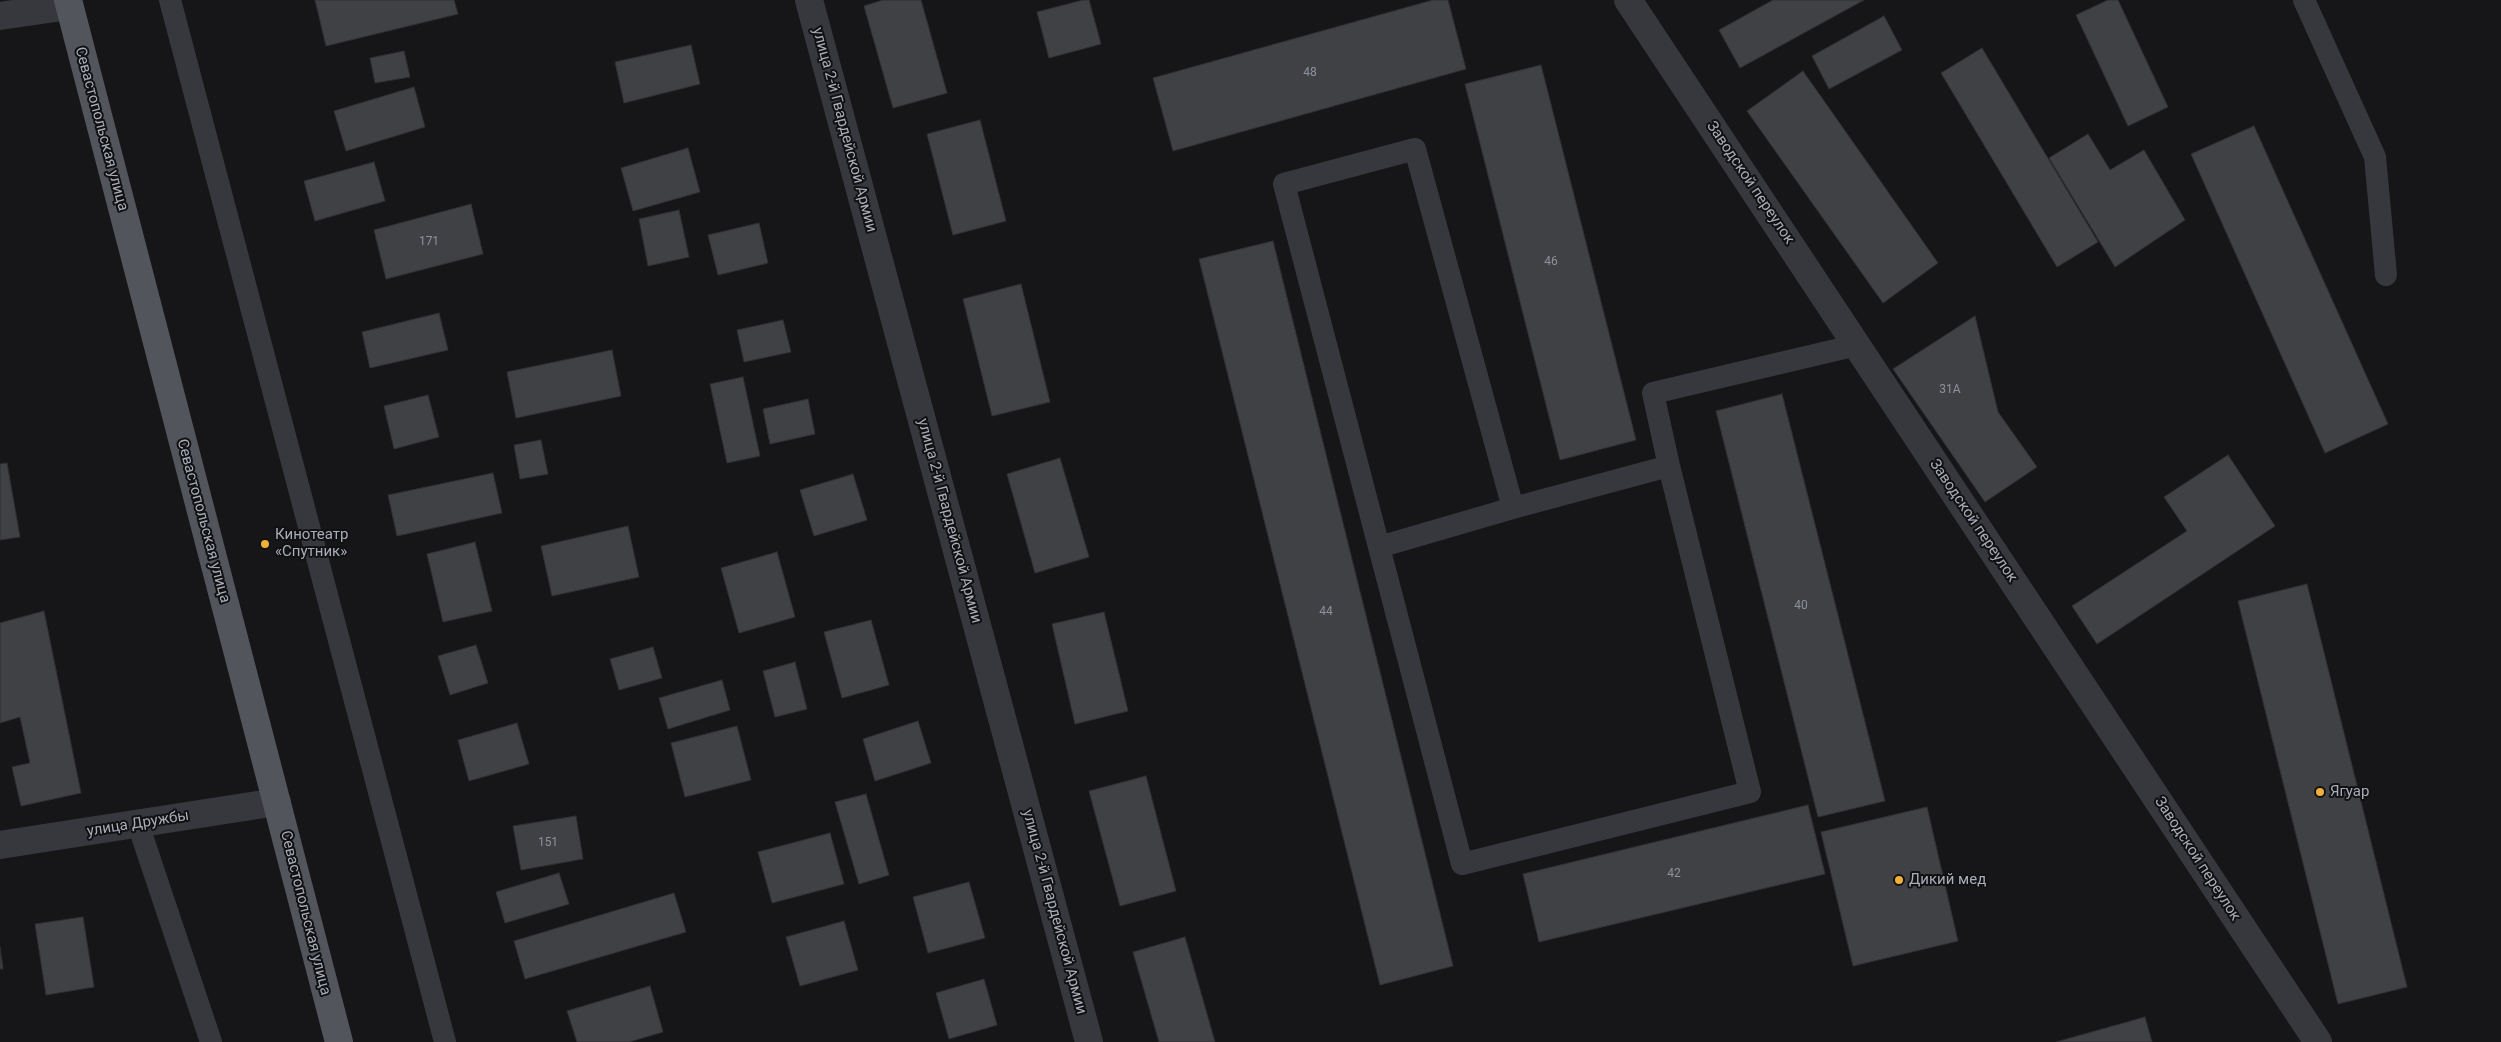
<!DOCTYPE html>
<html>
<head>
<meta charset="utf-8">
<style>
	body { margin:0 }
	canvas { display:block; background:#161618 }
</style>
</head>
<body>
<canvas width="2501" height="1042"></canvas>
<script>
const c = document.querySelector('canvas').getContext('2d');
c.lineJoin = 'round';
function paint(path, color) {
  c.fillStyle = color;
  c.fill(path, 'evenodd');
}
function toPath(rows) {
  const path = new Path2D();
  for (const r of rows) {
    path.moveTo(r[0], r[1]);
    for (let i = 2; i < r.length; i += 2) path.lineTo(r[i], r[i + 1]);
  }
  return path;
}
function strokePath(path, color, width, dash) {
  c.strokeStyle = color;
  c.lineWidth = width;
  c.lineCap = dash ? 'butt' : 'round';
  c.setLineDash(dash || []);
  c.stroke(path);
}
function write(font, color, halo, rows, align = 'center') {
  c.font = font + ' Roboto,sans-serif';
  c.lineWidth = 4;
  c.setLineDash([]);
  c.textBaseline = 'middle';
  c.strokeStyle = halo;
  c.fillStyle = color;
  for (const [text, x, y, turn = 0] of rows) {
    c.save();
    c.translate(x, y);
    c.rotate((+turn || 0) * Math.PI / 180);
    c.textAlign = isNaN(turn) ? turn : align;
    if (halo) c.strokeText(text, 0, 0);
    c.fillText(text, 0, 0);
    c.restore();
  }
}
const building = toPath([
	[315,0,454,0,458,14,326,46,315,0],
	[883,0,921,0,947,93,893,108,864,6,883,0],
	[1083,0,1089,0,1101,44,1049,58,1037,12,1083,0],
	[1433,0,1448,0,1466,69,1173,151,1153,78,1433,0],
	[1773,0,1864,0,1740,68,1719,30,1773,0],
	[2108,0,2118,0,2168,107,2128,126,2076,15,2108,0],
	[1884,16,1902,50,1829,89,1812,56,1884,16],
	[691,45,700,84,624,103,615,62,691,45],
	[1982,48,2098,242,2057,267,1941,73,1982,48],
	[404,51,410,77,375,83,370,58,404,51],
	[1541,65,1636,440,1560,460,1465,84,1541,65],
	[1803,71,1938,263,1883,303,1747,111,1803,71],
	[414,87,425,127,346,151,334,111,414,87],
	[980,120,1006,221,953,235,927,134,980,120],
	[2254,126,2388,424,2325,453,2191,154,2254,126],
	[2088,134,2110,170,2144,150,2185,220,2115,267,2049,158,2088,134],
	[688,148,700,192,633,211,621,168,688,148],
	[374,162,385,201,315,221,304,181,374,162],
	[471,204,483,254,386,279,374,230,471,204],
	[679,210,689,257,648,266,639,219,679,210],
	[759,223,768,263,718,275,708,235,759,223],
	[1273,241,1453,966,1380,985,1199,259,1273,241],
	[1021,284,1050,402,992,416,963,299,1021,284],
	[439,313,448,350,370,368,362,332,439,313],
	[1975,316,1998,412,2037,467,1985,502,1893,369,1975,316],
	[783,320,791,352,744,362,737,330,783,320],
	[612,350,621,396,516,418,507,372,612,350],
	[743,377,760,456,727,463,710,384,743,377],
	[1782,394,1885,801,1818,817,1716,411,1782,394],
	[428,395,439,437,394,449,384,406,428,395],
	[808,399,815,434,770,444,763,409,808,399],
	[541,440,548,474,520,479,514,445,541,440],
	[2228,455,2275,526,2097,644,2072,606,2187,531,2164,497,2228,455],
	[1060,458,1089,557,1035,573,1007,474,1060,458],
	[7,463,20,537,0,540,0,464,7,463],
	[493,473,502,513,397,536,388,495,493,473],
	[853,474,867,520,814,536,800,490,853,474],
	[628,526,639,577,552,596,541,546,628,526],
	[475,542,492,611,443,622,427,554,475,542],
	[777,552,795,617,739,633,721,568,777,552],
	[2307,584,2407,987,2338,1004,2238,601,2307,584],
	[44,611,81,793,21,806,12,767,30,763,20,717,0,723,0,623,44,611],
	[1104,612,1128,711,1075,724,1052,624,1104,612],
	[871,620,889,685,842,698,824,632,871,620],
	[476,645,488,683,450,695,438,656,476,645],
	[653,647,662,678,619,690,610,659,653,647],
	[795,662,807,709,775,717,763,671,795,662],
	[722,680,730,710,668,729,659,698,722,680],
	[918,721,931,763,875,781,863,739,918,721],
	[517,723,529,764,469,781,458,740,517,723],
	[737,726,751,780,685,797,671,743,737,726],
	[1146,776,1176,891,1120,906,1089,791,1146,776],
	[866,794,889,875,859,884,835,802,866,794],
	[1808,805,1825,874,1539,942,1523,874,1808,805],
	[1927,807,1958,941,1853,966,1821,832,1927,807],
	[576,816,583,859,521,870,513,826,576,816],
	[830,833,844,884,772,903,758,852,830,833],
	[559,873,569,904,505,923,496,892,559,873],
	[969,882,985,938,928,953,913,897,969,882],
	[674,893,686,932,525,979,514,941,674,893],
	[83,917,94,987,46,995,35,924,83,917],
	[844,921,858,970,800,986,786,937,844,921],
	[1185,937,1215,1042,1159,1042,1133,952,1185,937],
	[0,947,3,969,0,969,0,947],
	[984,979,997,1025,949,1039,936,993,984,979],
	[650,986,663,1032,629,1042,577,1042,567,1011,650,986],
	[2145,1017,2152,1042,2056,1042,2145,1017]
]);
const service = toPath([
	[170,0,445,1042],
	[2304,0,2375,157,2386,275],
	[1669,466,1750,792,1462,864,1284,184,1415,149,1513,508,1669,466,1653,393,1857,345],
	[1379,547,1513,508],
	[138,824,211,1042]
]);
const minor = toPath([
	[809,0,1089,1042],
	[0,16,69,6],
	[0,845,277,802]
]);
const tertiary = toPath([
	[1628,0,2318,1042]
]);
const primary = toPath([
	[68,0,339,1042]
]);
const markers = [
	[265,544,5,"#f2b134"],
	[2320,792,5,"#f2b134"],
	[1899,880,5,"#f2b134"]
];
const numberNames = [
	["48",1310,73],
	["171",429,242],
	["46",1551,262],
	["31А",1950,390],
	["40",1801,606],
	["44",1326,612],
	["151",548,843],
	["42",1674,874]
];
const streetNames = [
	["Севастопольская улица",101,129,75],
	["улица 2-й Гвардейской Армии",844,130,75],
	["Заводской переулок",1750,183,56],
	["Севастопольская улица",203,521,75],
	["улица 2-й Гвардейской Армии",949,521,75],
	["Заводской переулок",1973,521,56],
	["улица Дружбы",138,824,-9],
	["Заводской переулок",2197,859,57],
	["улица 2-й Гвардейской Армии",1054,912,75],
	["Севастопольская улица",305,913,76]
];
const poiNames = [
	["Кинотеатр",275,535],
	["«Спутник»",275,552],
	["Ягуар",2330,792],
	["Дикий мед",1909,880]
];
paint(building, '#404145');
strokePath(building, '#303034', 1);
strokePath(service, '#37383d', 22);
strokePath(minor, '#37383d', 28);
strokePath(tertiary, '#37383d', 28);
strokePath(primary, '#53555c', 28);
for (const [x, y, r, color] of markers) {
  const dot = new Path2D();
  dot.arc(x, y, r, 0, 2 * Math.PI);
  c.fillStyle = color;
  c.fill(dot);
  strokePath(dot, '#111113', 2);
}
write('12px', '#8e929b', null, numberNames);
write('15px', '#a8adb8', '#111113', streetNames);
write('15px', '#a8adb8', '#111113', poiNames, 'left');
</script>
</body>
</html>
